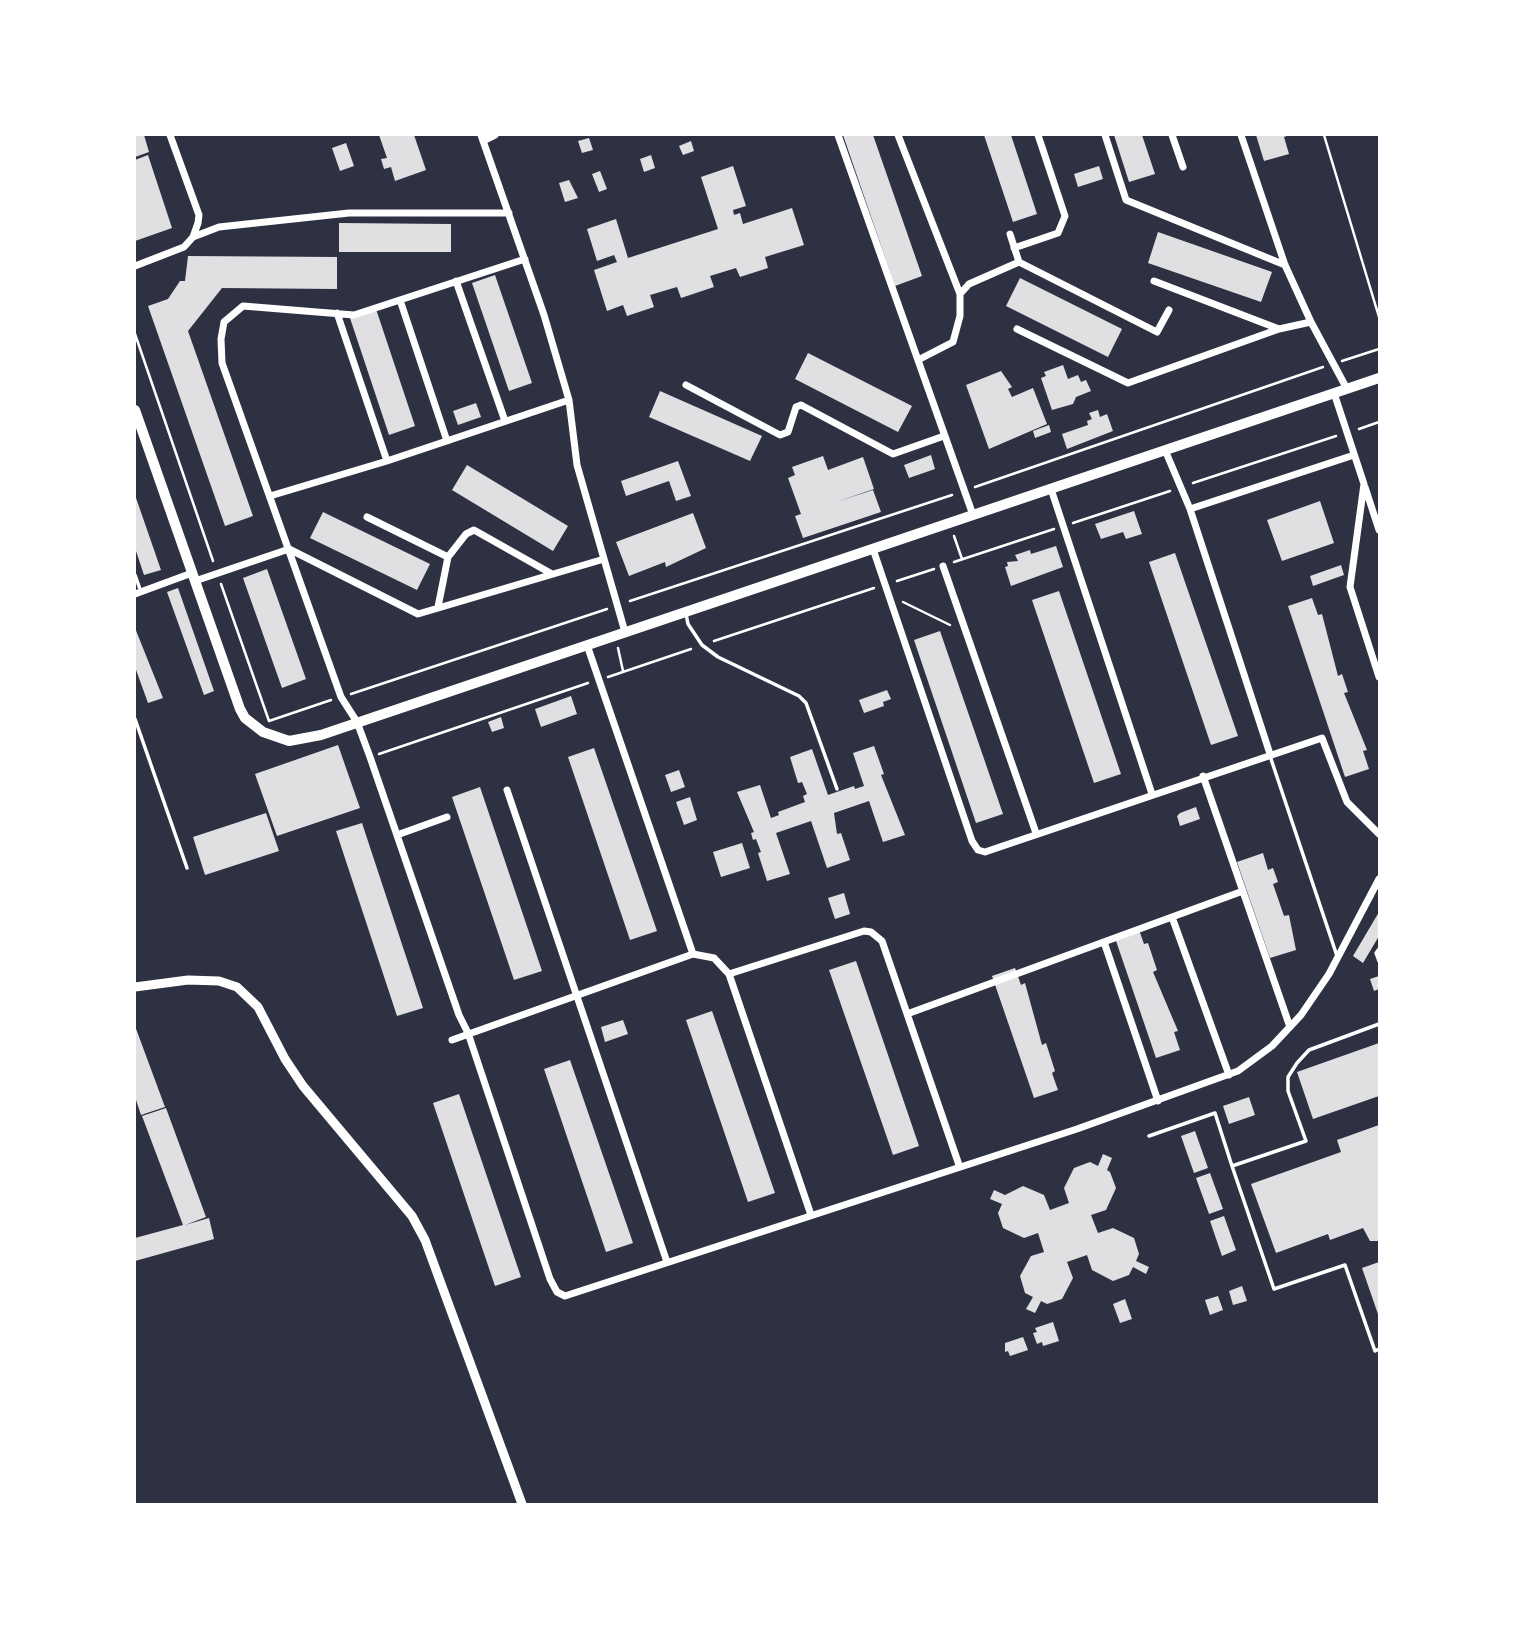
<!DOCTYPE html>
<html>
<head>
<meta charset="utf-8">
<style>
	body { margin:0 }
	#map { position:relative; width:1514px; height:1639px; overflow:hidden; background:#2d3142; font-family:"IBM Plex Sans",sans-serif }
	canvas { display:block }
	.frame { position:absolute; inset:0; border:136px solid #fff; pointer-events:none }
</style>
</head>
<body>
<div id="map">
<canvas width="1514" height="1639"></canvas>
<div class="frame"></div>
</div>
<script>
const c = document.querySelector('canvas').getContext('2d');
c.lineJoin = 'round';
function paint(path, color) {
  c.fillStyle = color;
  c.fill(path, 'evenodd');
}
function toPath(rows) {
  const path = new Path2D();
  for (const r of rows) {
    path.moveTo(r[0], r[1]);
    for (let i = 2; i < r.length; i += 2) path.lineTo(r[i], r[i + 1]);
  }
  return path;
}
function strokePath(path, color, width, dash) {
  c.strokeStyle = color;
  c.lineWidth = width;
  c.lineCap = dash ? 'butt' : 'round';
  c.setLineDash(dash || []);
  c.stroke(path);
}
const building = toPath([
	[135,135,144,135,149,152,135,157],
	[379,135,414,135,426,170,395,181,391,167,384,169,381,159,387,158],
	[843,135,873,135,922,276,895,286],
	[984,135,1011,135,1037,214,1013,222],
	[1114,135,1142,135,1155,174,1129,182],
	[1256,135,1289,135,1284,137,1289,154,1264,161],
	[589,138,593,150,582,153,578,141],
	[691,141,694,151,683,155,679,146],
	[346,143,354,166,340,171,332,148],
	[148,155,172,228,135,241,135,160],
	[651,155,655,168,644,172,640,159],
	[733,166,746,206,733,210,734,215,740,213,743,224,792,208,804,245,765,257,768,268,740,277,736,268,710,276,714,287,681,298,677,287,650,295,654,307,627,316,623,305,607,311,594,270,617,262,614,255,597,261,587,229,616,219,628,258,718,229,701,177],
	[1099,166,1103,179,1078,187,1074,174],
	[600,171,607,189,599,192,592,174],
	[569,180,578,198,565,202,559,183],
	[339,223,451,224,451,252,339,252],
	[1158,232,1272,272,1261,302,1148,263],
	[188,256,337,257,337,289,222,288,188,331,253,516,225,526,148,306,168,299,180,281,185,281],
	[495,275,532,383,509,391,472,283],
	[1020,278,1122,329,1108,357,1006,306],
	[376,309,415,426,389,435,350,318],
	[808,353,912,406,898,432,795,379],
	[1063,365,1068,379,1078,375,1081,382,1086,380,1091,391,1076,397,1073,404,1052,410,1041,378,1046,376,1044,372],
	[1001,371,1012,387,1008,389,1012,397,1033,388,1047,424,989,449,966,385],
	[660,391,762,436,750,461,649,417],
	[476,403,481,417,458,425,453,411],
	[1098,410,1100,417,1107,414,1113,431,1067,449,1062,434,1088,425,1087,421,1092,419,1089,413],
	[1049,425,1051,432,1035,438,1033,431],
	[931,455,935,469,909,478,904,465],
	[823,456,828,470,863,457,874,489,836,502,873,490,881,512,803,538,795,516,801,514,788,478,795,475,792,467],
	[678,461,691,496,676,501,669,481,626,496,621,481],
	[467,465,568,526,553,551,452,490],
	[135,495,161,570,144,575,135,548],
	[1320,501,1334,543,1282,561,1267,520],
	[1134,511,1142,534,1126,539,1123,532,1101,539,1095,524],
	[323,512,430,564,417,590,310,538],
	[693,513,706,548,666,567,665,562,629,576,616,542],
	[1056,546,1063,567,1011,586,1005,567,1008,566,1007,562,1018,561,1015,555,1030,550,1031,554],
	[1175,553,1238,736,1211,745,1149,562],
	[1341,565,1344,575,1313,586,1310,576],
	[267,569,306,679,282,688,243,578],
	[178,588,214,691,204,695,167,592],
	[1059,591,1121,774,1094,783,1032,600],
	[1312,598,1318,615,1322,614,1338,676,1342,674,1348,692,1344,693,1367,750,1363,751,1369,769,1345,777,1288,606],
	[135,628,163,698,148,703,135,667],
	[940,631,1003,814,976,823,914,640],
	[887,690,891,699,883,702,884,706,864,713,859,700],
	[571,696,577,714,541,727,535,709],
	[501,717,504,728,492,732,488,722],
	[338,745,360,808,277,836,255,774],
	[874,746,884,774,881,775,905,835,883,842,869,801,834,813,837,834,841,833,850,860,827,868,811,821,776,833,790,874,767,881,758,853,761,852,756,839,753,840,751,833,754,832,737,792,760,785,771,818,779,815,778,812,805,802,803,796,807,794,802,782,798,783,790,757,812,749,828,795,854,786,855,789,864,786,853,753],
	[594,748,657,931,630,940,568,757],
	[679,770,685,787,671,792,665,775],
	[480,787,542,971,514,980,452,797],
	[690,797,697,820,684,825,676,802],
	[1196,807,1200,819,1180,826,1177,816,1180,813],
	[266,813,279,851,205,875,193,837],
	[362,823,423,1008,397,1016,336,831],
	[742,843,750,868,721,877,713,852],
	[1263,853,1268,870,1273,868,1278,882,1273,884,1284,916,1289,915,1296,950,1270,958,1237,862],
	[844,893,850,914,835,919,828,898],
	[1379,912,1379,936,1363,963,1353,956],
	[1138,927,1144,944,1148,943,1157,970,1153,972,1178,1031,1174,1032,1180,1050,1156,1058,1114,935],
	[856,961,919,1146,893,1155,829,970],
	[1015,968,1021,985,1025,983,1042,1045,1046,1043,1055,1071,1052,1073,1058,1090,1034,1098,992,976],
	[1379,976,1379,989,1374,991,1370,979],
	[712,1011,775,1193,748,1202,686,1020],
	[623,1020,628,1034,605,1042,601,1027],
	[135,1026,165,1107,141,1115,135,1097],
	[1379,1043,1379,1096,1313,1119,1297,1072],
	[570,1060,633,1243,606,1252,544,1069],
	[459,1094,521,1277,495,1286,433,1103],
	[1249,1097,1255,1115,1229,1124,1223,1106],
	[166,1108,206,1217,185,1225,209,1218,214,1239,135,1261,135,1238,183,1225,142,1116],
	[1379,1125,1379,1241,1370,1241,1363,1228,1330,1240,1328,1234,1276,1253,1251,1184,1341,1152,1337,1140],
	[1195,1131,1208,1168,1194,1173,1181,1136],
	[1103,1154,1112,1158,1107,1170,1110,1172,1116,1188,1106,1210,1091,1215,1098,1233,1113,1228,1134,1238,1139,1254,1136,1261,1149,1267,1146,1274,1133,1267,1129,1275,1113,1281,1092,1270,1087,1255,1067,1262,1073,1278,1062,1299,1047,1304,1041,1301,1035,1313,1026,1309,1033,1297,1025,1293,1020,1276,1031,1256,1044,1252,1038,1233,1024,1238,1003,1228,998,1213,1002,1204,990,1199,994,1190,1005,1195,1023,1186,1044,1195,1050,1210,1069,1203,1064,1188,1074,1168,1090,1162,1098,1166],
	[1210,1173,1223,1209,1209,1214,1196,1178],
	[1224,1216,1236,1250,1222,1256,1210,1221],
	[1379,1262,1379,1317,1362,1268],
	[1242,1286,1247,1301,1233,1305,1229,1291],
	[1218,1296,1223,1310,1210,1315,1205,1300],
	[1125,1299,1132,1319,1120,1323,1113,1304],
	[1053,1322,1059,1341,1043,1346,1042,1342,1037,1344,1033,1333,1037,1332,1035,1328],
	[1023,1337,1028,1350,1010,1356,1008,1351,1005,1352,1005,1343]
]);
const path = toPath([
	[1324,135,1379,317],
	[135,334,213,561],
	[1342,361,1379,349],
	[1359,429,1379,422],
	[1193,483,1336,436],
	[975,487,1323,367],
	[1073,523,1170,491],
	[954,536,962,559],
	[954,562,1054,529],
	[897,581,934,569],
	[221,584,269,721,331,700],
	[630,601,952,495],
	[903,602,950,625],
	[714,641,874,588],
	[618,648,623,671],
	[608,677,691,649],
	[351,694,607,609],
	[379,754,588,683]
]);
const service = toPath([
	[135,575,141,592],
	[686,614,688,624,702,645,718,657,799,696,806,703,837,789],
	[135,719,187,868],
	[1270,756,1337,956],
	[1379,949,1376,953,1379,961],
	[1379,1024,1309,1050,1297,1063,1288,1077,1288,1091,1306,1141,1232,1166,1274,1289,1345,1265,1375,1351,1379,1349],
	[1149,1136,1215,1113,1232,1166]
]);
const minor = toPath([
	[481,135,544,315,569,400,577,465,625,632],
	[838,135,973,515],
	[898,135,960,294],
	[1105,135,1126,200,1285,265],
	[1172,135,1183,167],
	[1241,135,1285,265,1311,322,1347,389],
	[483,141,495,135],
	[1010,234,1019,262,1157,332,1169,310],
	[193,237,219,227,349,213,509,213],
	[1014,248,1058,233,1065,216,1038,135],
	[525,259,354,315,243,306,224,322,221,339,222,363,341,697,357,722,370,757,459,1015,468,1033,550,1279,557,1292,565,1296,1077,1129,1238,1071,1272,1046,1301,1015,1329,974,1379,879],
	[135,266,184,247,193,237,198,223,199,215,170,135],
	[456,281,505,421],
	[1154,281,1279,329],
	[400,300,447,441],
	[337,313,387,461],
	[1017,329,1128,383,1279,329,1311,322],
	[918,360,953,342,960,316,960,294,969,284,1019,262],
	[686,385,780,435,788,432,796,407,801,405,893,454,944,436],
	[1334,393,1364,484,1350,587,1379,677],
	[1165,450,1190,509,1270,754],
	[1365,487,1379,530],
	[1051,489,1152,794],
	[270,496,387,461,569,400],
	[1190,509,1354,455],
	[367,517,448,557],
	[873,549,972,841,978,850,985,852,1322,738,1347,802,1379,834],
	[943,566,1036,833],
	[195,581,289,549,418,614,604,559],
	[135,594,192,573],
	[438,607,448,557,466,534,474,530,552,574],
	[587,645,693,954],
	[1203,776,1290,1027],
	[507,790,667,1262],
	[397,835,447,817],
	[1172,917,1229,1075],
	[1104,942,1158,1101],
	[729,974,811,1215],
	[907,1014,1243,891],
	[452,1040,693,954,714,958,729,974,864,931,871,932,882,941,959,1165]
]);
const tertiary = toPath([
	[135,987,188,980,219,981,237,987,258,1007,285,1059,303,1086,412,1216,425,1240,522,1504]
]);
const secondary = toPath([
	[135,410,240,709,245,718,263,732,289,741,321,735,1379,378]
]);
paint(building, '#e0e0e3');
strokePath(path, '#fff', 2.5);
strokePath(service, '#fff', 3.5);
strokePath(minor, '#fff', 7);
strokePath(tertiary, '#fff', 9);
strokePath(secondary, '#fff', 10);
</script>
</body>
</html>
